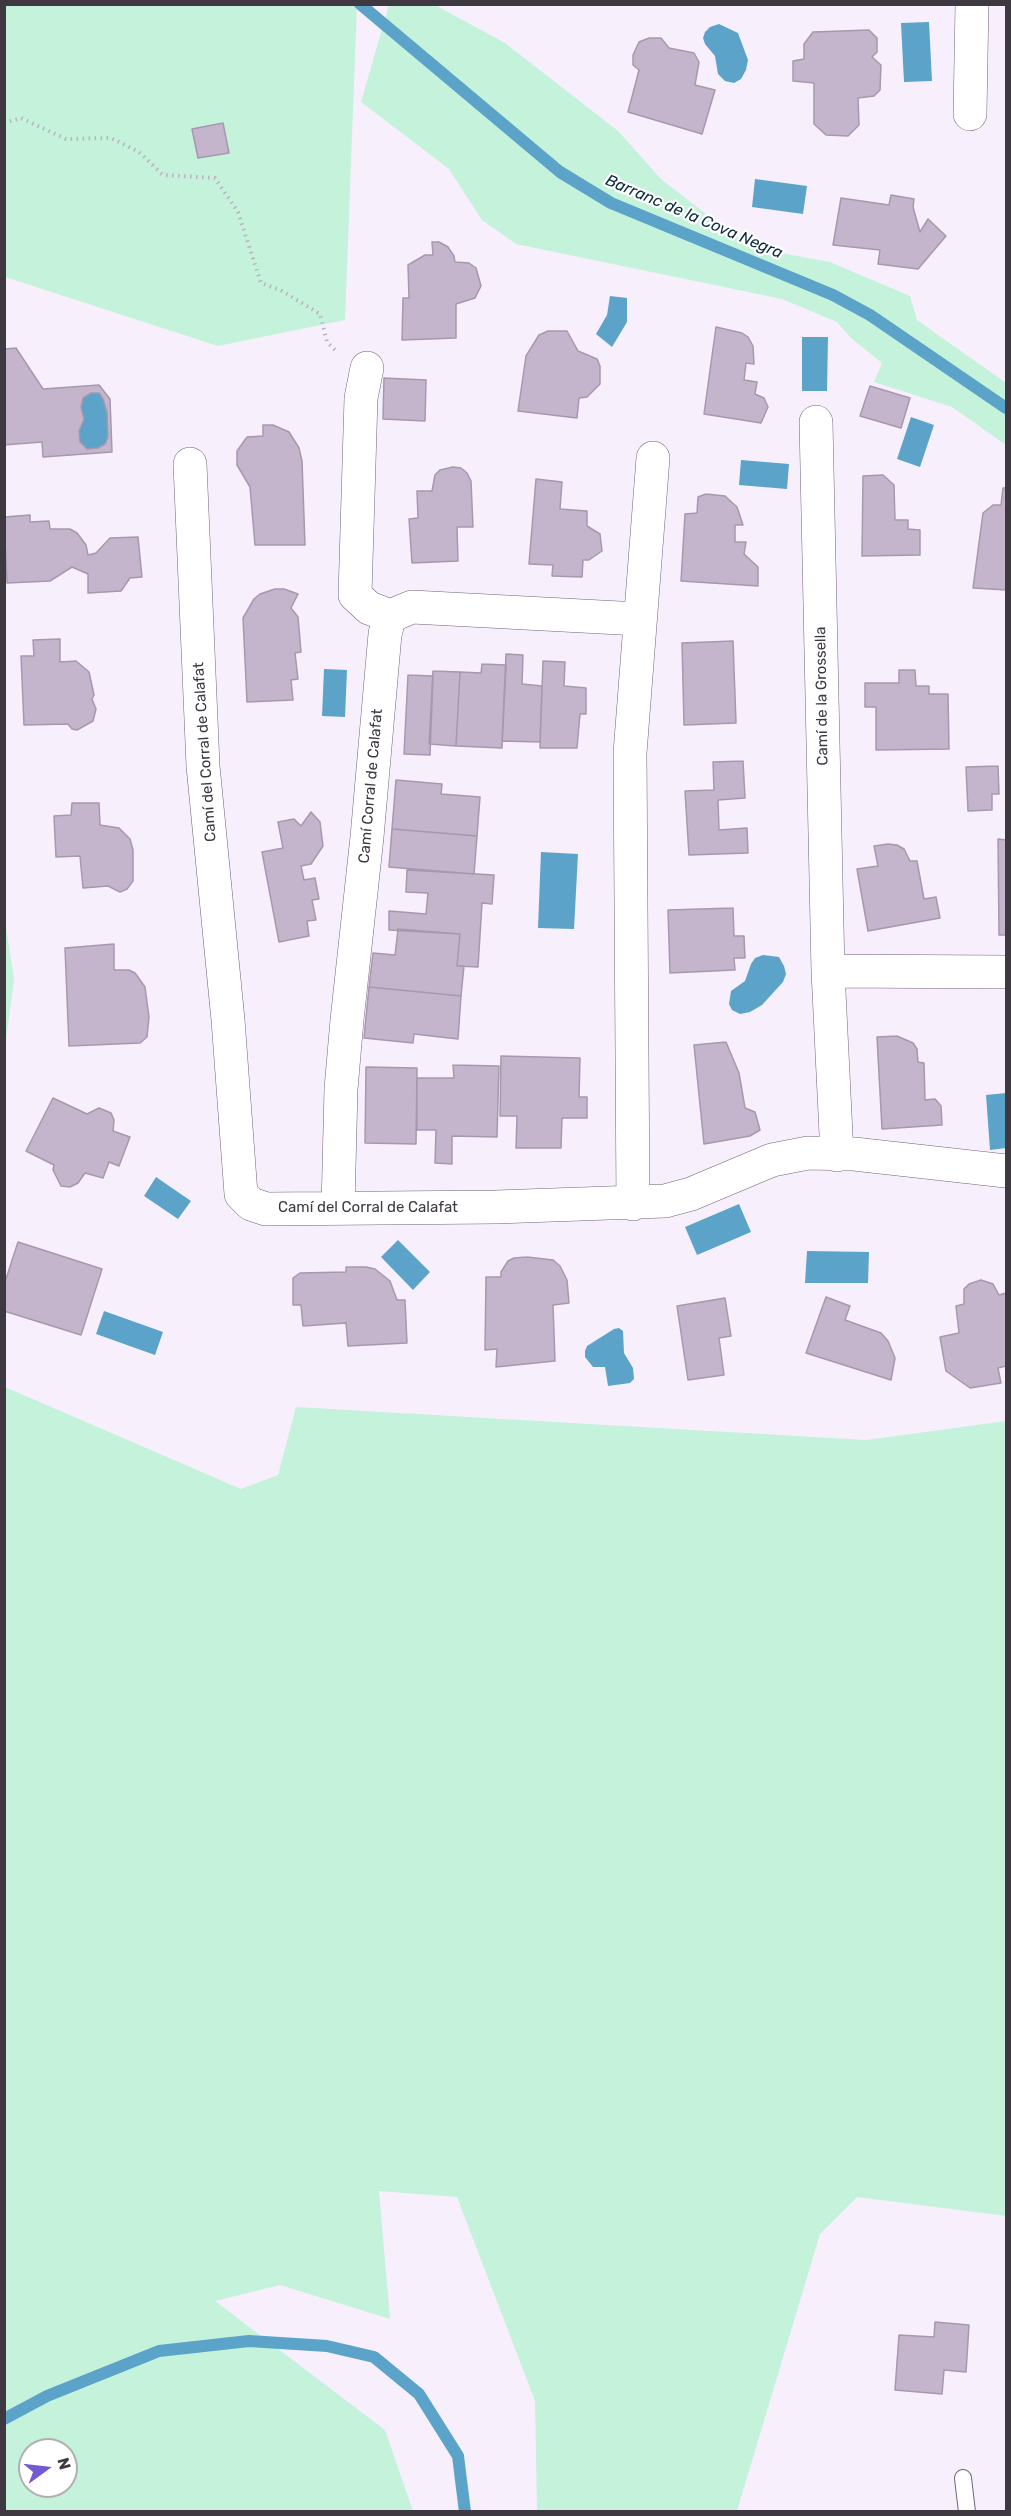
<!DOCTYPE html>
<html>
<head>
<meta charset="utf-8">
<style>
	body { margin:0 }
	#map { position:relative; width:1011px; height:2516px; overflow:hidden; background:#f8effd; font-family:Rubik,sans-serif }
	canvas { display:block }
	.frame { position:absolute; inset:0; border:6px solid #3e3841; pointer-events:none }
	.north { position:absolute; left:18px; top:2438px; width:60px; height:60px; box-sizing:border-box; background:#fff; border:2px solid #b2afb3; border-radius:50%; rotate:75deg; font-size:16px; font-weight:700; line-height:24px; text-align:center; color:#3e3841 }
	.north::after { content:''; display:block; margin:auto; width:21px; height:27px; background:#7359d3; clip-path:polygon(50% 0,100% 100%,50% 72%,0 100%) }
</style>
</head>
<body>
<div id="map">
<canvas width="1011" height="2516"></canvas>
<div class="frame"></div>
<div class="north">N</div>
</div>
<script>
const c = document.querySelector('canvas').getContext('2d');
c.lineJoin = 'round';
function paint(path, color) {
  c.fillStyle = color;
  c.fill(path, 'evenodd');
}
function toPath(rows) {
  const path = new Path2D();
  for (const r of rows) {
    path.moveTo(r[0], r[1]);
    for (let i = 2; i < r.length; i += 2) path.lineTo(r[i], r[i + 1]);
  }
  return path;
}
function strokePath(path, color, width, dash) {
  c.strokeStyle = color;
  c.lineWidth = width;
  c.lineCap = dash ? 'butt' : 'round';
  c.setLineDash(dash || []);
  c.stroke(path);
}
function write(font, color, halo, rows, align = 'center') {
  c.font = font + ' Rubik,sans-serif';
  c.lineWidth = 4.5;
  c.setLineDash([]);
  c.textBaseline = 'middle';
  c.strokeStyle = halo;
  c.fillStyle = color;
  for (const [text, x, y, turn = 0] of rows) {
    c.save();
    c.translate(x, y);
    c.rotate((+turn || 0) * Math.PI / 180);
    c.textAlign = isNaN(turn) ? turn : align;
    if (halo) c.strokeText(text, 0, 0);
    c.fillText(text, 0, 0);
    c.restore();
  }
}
const green = toPath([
	[5,5,357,5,345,320,218,346,5,277],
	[389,5,435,5,505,43,618,131,662,180,732,234,781,253,830,262,910,296,917,320,1006,383,1006,445,952,407,874,382,882,363,851,338,837,322,782,299,516,244,482,220,449,169,361,102],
	[5,921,14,979,5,1048],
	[5,1387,241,1489,278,1475,296,1407,866,1440,1006,1421,1006,2216,857,2197,820,2234,737,2511,537,2511,535,2401,457,2197,379,2191,390,2319,280,2285,215,2301,385,2430,413,2511,5,2511],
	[30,2450,66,2450,66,2486,30,2486]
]);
const water = toPath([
	[929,22,932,81,904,82,901,23],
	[719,24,738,33,748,60,746,70,741,79,734,83,725,81,718,74,715,56,705,44,703,38,705,32,710,27],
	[755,179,807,186,803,214,752,207],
	[610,296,627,298,627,322,612,347,596,334,607,315],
	[802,337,828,337,827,391,802,391],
	[91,393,99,393,103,399,107,412,108,437,105,444,98,448,87,449,80,442,79,431,84,419,81,407,83,398],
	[911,417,934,425,920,467,897,459],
	[741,460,789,464,787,489,739,485],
	[324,669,347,670,345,717,322,716],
	[541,852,578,854,574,929,538,928],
	[763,955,779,957,784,966,786,974,783,982,762,1005,750,1012,740,1014,732,1010,729,1004,731,991,745,981,751,964,755,958],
	[1006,1093,1006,1148,990,1150,986,1095],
	[156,1177,191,1201,178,1219,144,1196],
	[739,1204,751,1232,697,1255,685,1227],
	[398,1240,430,1272,413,1290,381,1257],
	[807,1251,869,1252,868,1283,805,1283],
	[104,1311,163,1332,155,1355,96,1334],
	[619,1328,623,1331,624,1353,633,1368,634,1379,630,1383,608,1386,605,1367,593,1367,585,1357,585,1351,587,1346,614,1329]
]);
const stream = toPath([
	[360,4,560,172,611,203,833,295,870,315,1006,408],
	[4,2419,47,2396,159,2351,249,2341,327,2346,374,2357,419,2394,458,2456,465,2512]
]);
const building = toPath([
	[869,30,877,38,877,52,872,57,881,65,880,90,874,96,858,98,859,125,848,136,826,135,814,124,814,83,793,81,793,61,804,59,804,44,813,32,869,30],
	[649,38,661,38,669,48,694,53,699,62,695,85,715,90,702,134,628,112,639,70,633,65,633,55,639,42,649,38],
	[223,123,229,153,198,158,192,129,223,123],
	[891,195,914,199,913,207,920,232,928,219,946,236,918,269,878,264,880,250,833,245,841,198,889,205,891,195],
	[432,242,439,242,448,247,454,256,455,262,469,263,476,268,481,286,475,298,456,304,456,338,402,340,403,298,409,298,408,265,425,255,433,255,432,242],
	[716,327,742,333,748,337,753,346,754,364,746,363,744,380,757,382,755,394,764,398,768,407,761,423,704,414,716,327],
	[548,331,567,331,578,351,597,359,600,366,600,384,587,397,579,398,577,418,518,411,526,356,539,335,548,331],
	[16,348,43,389,99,385,110,399,112,452,43,457,42,442,4,445,4,349,16,348],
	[91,393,99,393,103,399,107,412,108,437,105,444,98,448,87,449,80,442,79,431,84,419,81,407,83,398,91,393],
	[384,378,426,380,425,421,383,419,384,378],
	[870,386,910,398,901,428,860,416,870,386],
	[263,425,273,425,289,432,299,448,302,461,305,545,255,545,250,487,237,465,237,451,247,437,263,436,263,425],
	[453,467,461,468,467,473,471,481,473,527,457,527,458,561,412,563,409,519,418,518,417,491,432,491,435,475,440,470,453,467],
	[883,475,894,485,895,520,908,520,908,529,920,530,920,555,862,556,863,476,883,475],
	[536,479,562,482,560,509,587,511,587,526,600,534,602,551,589,560,583,560,582,577,552,576,553,565,529,564,536,479],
	[1003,488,1006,488,1006,590,973,588,983,513,993,505,1001,505,1003,488],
	[706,494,725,496,737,507,743,525,735,525,735,542,746,542,744,554,758,567,758,586,681,581,685,514,697,513,698,497,706,494],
	[30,515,30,522,49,521,50,529,70,529,77,533,86,545,88,555,96,553,110,538,138,537,142,577,130,578,121,591,88,593,88,574,72,567,50,581,7,583,4,517,30,515],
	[275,589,284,589,298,594,291,608,298,617,301,652,295,653,298,679,291,680,293,700,247,702,243,618,254,599,260,594,275,589],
	[60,639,60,662,76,661,89,672,94,695,92,699,96,709,93,721,77,730,72,729,68,724,24,725,21,656,34,656,33,640,60,639],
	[733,641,736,723,684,725,682,643,733,641],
	[506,654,523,655,522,684,542,686,540,742,502,741,506,654],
	[543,661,565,662,564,686,586,688,586,714,580,714,577,748,540,748,543,661],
	[482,664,506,665,502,748,456,746,460,672,481,673,482,664],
	[899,670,915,670,916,686,929,686,929,694,948,694,949,749,876,750,876,707,865,707,865,683,899,683,899,670],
	[433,671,460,672,456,746,429,744,433,671],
	[408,675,433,676,430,755,404,754,408,675],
	[743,761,745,798,718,800,719,830,747,828,748,853,689,855,685,791,714,790,713,762,743,761],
	[998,766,999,794,992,794,992,810,968,811,966,767,998,766],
	[396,780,442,784,441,794,480,797,477,836,392,829,396,780],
	[72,803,99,803,100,825,119,828,130,839,133,850,133,881,127,889,120,892,108,886,83,888,80,856,56,857,54,816,71,815,72,803],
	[311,812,320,822,323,846,311,864,301,866,304,880,315,878,319,899,312,900,316,920,307,921,309,936,279,942,262,852,283,848,278,822,294,819,301,826,311,812],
	[392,829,477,836,474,874,389,867,392,829],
	[998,839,1006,840,1006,935,999,935,998,839],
	[888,844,897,845,904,849,910,861,917,861,924,899,936,897,940,918,868,931,857,869,878,866,874,846,888,844],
	[407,870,494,875,492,904,482,903,478,967,457,966,460,934,389,930,389,911,426,914,428,893,406,892,407,870],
	[733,908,734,936,744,936,745,958,734,958,735,970,670,973,668,910,733,908],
	[398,929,460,934,457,966,464,966,461,996,369,987,373,953,395,955,398,929],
	[114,944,114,970,129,970,135,973,145,987,149,1017,147,1037,140,1043,69,1046,65,948,114,944],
	[369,987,461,996,458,1039,414,1034,413,1043,364,1038,369,987],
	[897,1036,913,1043,917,1049,918,1062,924,1063,925,1100,935,1099,941,1106,942,1125,882,1129,877,1037,897,1036],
	[726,1042,739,1073,745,1108,755,1112,760,1130,750,1136,704,1144,694,1045,726,1042],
	[501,1056,580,1058,579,1097,587,1097,587,1118,562,1118,561,1148,516,1148,517,1116,500,1116,501,1056],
	[453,1065,499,1066,497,1137,452,1136,452,1164,435,1163,436,1130,417,1130,417,1078,454,1078,453,1065],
	[366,1067,417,1068,416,1144,365,1143,366,1067],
	[53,1098,87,1114,99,1108,111,1113,114,1120,113,1131,130,1137,119,1166,109,1162,103,1178,85,1173,78,1183,70,1187,61,1186,53,1170,54,1165,26,1151,53,1098],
	[18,1242,102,1269,81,1335,4,1311,4,1285,18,1242],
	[527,1257,553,1260,560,1266,567,1280,569,1303,553,1305,555,1361,496,1367,497,1349,485,1350,486,1277,501,1277,501,1272,508,1261,514,1258,527,1257],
	[346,1267,366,1267,375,1269,390,1281,397,1300,405,1300,407,1343,348,1346,346,1323,303,1326,301,1305,293,1305,293,1278,300,1273,346,1272,346,1267],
	[981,1280,993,1284,999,1295,1006,1293,1006,1366,998,1368,1001,1383,970,1388,946,1371,940,1337,959,1333,956,1306,964,1304,964,1289,969,1284,981,1280],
	[826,1297,850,1306,845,1320,881,1333,888,1341,895,1358,891,1380,806,1353,826,1297],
	[725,1298,731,1336,719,1338,724,1375,688,1380,677,1306,725,1298],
	[935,2322,969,2325,966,2372,944,2370,942,2394,895,2390,899,2335,934,2337,935,2322]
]);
const path = toPath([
	[4,123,21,118,66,139,111,138,139,152,163,175,215,178,238,212,261,283,282,291,320,314,327,342,336,351]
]);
const lane = toPath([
	[963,2478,967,2512]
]);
const street = toPath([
	[970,114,972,4],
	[367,368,361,398,355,595,369,608,390,616],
	[816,422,828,971,837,1155],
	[190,464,203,766,228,1020,241,1194,251,1204,266,1209,496,1207,665,1201,691,1194,772,1160,808,1153,854,1154,1006,1171],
	[828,971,1006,972],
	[633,1204,630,753,653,458],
	[338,1207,341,1089,347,1020,367,837,385,634,390,616,412,607,639,619]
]);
const streetNames = [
	["Camí de la Grossella",822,696,-91],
	["Camí del Corral de Calafat",205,752,-94],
	["Camí Corral de Calafat",371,786,-85],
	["Camí del Corral de Calafat",368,1208]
];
const waterNames = [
	["Barranc de la Cova Negra",694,217,23]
];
paint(green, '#c5f2db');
paint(water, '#5ca3c9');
strokePath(stream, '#5ca3c9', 12);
paint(building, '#c4b5cc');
strokePath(building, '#a698ae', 1.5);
strokePath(lane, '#706377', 18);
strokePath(street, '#706377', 34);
strokePath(path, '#bbb3bf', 4, [1.5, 4.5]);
strokePath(lane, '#fff', 16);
strokePath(street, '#fff', 33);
write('15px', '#3e3841', '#fff', streetNames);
write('italic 16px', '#0c2d3e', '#fff', waterNames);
</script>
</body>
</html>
